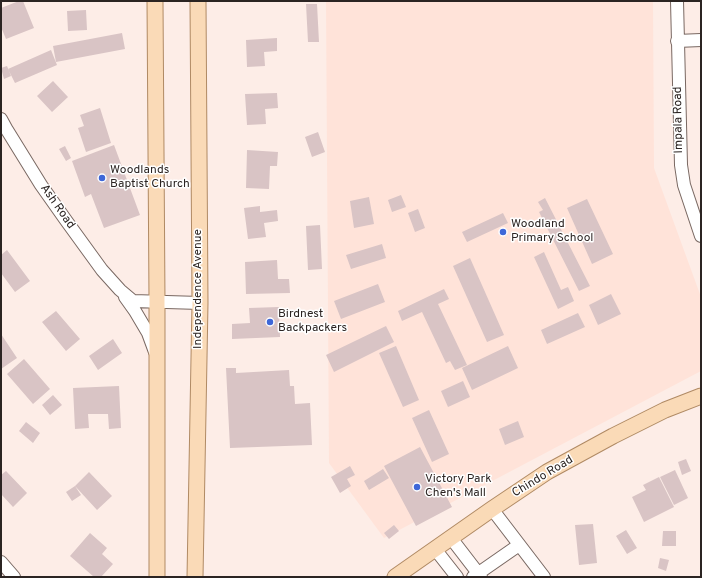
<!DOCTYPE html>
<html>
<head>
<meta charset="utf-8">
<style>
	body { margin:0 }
	#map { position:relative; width:702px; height:578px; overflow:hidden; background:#fdede7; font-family:Overpass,sans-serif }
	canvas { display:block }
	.frame { position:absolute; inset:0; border:2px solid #2b2422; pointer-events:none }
</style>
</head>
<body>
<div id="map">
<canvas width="702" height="578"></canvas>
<div class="frame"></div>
</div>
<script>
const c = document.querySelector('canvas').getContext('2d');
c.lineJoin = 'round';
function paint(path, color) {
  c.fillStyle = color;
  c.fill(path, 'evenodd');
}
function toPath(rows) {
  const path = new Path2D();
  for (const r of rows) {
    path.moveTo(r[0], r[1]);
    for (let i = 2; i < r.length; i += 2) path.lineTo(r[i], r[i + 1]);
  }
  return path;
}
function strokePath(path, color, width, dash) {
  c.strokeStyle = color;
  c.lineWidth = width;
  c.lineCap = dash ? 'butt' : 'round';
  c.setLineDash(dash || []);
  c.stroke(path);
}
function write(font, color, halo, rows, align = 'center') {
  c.font = font + ' Overpass,sans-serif';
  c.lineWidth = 3;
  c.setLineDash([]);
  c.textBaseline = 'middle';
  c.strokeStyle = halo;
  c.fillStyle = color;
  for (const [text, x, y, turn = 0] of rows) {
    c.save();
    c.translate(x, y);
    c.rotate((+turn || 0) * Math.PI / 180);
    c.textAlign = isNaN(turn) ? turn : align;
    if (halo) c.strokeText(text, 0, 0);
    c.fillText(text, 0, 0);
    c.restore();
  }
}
const built = toPath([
	[326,1,653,1,654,168,701,297,701,371,384,538,329,463]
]);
const building = toPath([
	[19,1,23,1,34,28,6,39,1,27,1,8],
	[306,4,317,4,319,42,308,42],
	[86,10,87,30,68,31,67,11],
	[122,33,125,49,56,62,53,46],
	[277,38,277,51,264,52,265,66,247,67,246,40],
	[51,50,57,65,15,83,8,69],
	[7,66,11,76,4,79,1,68],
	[53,81,68,97,52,112,37,96],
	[277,93,278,108,265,109,266,124,247,125,245,94],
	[100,108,111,143,86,152,78,128,84,126,80,115],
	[318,132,325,152,312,157,305,137],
	[114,145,140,215,104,228,91,194,85,197,72,161],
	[65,146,71,158,66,161,59,149],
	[247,150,278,152,277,166,270,166,269,189,246,188],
	[401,195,406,207,392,212,388,200],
	[369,197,374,224,354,228,350,201],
	[545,198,590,286,579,291,539,212,543,210,538,202],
	[587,199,613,254,592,264,567,208],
	[260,206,260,212,277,210,278,221,264,223,266,237,248,239,244,208],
	[418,209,425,228,415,232,408,213],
	[503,213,508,223,467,242,462,232],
	[320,225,322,269,308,270,306,226],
	[382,244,386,258,351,269,346,255],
	[7,250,30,281,15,292,1,273,1,255],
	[544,252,561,290,568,287,574,301,558,309,534,257],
	[470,258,504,335,487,342,453,266],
	[277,260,278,279,289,279,290,293,246,294,245,262],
	[378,284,385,302,341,319,334,301],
	[444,289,449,299,438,304,467,365,455,370,450,361,446,363,422,312,402,321,398,311],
	[611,294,621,314,598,325,589,305],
	[279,307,280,337,232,339,232,324,250,323,249,308],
	[56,311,80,339,66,351,42,322],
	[578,313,585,327,547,344,541,330],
	[386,326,394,342,334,372,326,355],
	[1,334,17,358,1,369],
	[113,339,122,353,98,370,89,356],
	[396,346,419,400,403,407,379,353],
	[508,346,518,368,472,390,462,368],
	[24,359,50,389,33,404,7,374],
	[226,368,236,368,236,373,289,370,290,386,294,386,295,404,310,403,312,445,230,448],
	[463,381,470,397,448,407,441,391],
	[119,386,121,428,109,429,108,414,88,414,89,428,75,429,73,388],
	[53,395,62,405,50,415,42,405],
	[429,410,449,454,432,462,412,418],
	[518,421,524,437,505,445,499,429],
	[26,422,40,433,33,443,19,431],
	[420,447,452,507,416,526,384,466],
	[686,459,691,471,682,475,678,462],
	[350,466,355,475,347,479,351,486,340,493,331,477],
	[383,469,389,478,369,490,364,481],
	[675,470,688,498,674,505,660,477],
	[6,471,27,493,13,507,1,494,1,475],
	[89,472,112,496,97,510,75,486],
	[659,477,674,507,644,522,632,497,646,490,643,485],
	[75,486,81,495,72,501,66,492],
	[593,524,597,563,579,565,575,525],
	[394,525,399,531,389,539,384,533],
	[626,530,637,548,627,554,616,536],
	[663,531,676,531,676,546,662,546],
	[90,533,107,548,102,554,113,564,101,577,94,577,70,556],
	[660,558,669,560,666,571,658,568]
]);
const minor = toPath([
	[677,1,681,165,684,185,701,236],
	[677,41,701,40],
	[1,119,7,130,41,185,65,219,102,270,120,290,133,301,200,303],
	[125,297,135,311,148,333,155,352],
	[492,509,544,577],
	[451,538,481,577],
	[435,549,457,577],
	[1,562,14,577],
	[473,577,519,545]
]);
const major = toPath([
	[155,1,157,301,157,577],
	[195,577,200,303,198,1],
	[395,577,492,509,547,472,613,436,665,410,701,396]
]);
const markers = [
	[102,178,4,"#3e67d8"],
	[503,232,4,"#3e67d8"],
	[270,322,4,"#3e67d8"],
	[417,487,4,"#3e67d8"]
];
const streetNames = [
	["Impala Road",679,120,-91],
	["Ash Road",57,207,55],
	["Independence Avenue",199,289,-90],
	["Chindo Road",543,477,-31]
];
const poiNames = [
	["Woodlands",110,171],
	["Baptist Church",110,185],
	["Woodland",511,225],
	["Primary School",511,239],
	["Birdnest",278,315],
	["Backpackers",278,329],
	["Victory Park",425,480],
	["Chen's Mall",425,494]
];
paint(built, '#ffe3d9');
paint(building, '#d9c4c5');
strokePath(minor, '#796862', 14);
strokePath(major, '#b08a64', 17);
strokePath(minor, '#fff', 12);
strokePath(major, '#fadab7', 15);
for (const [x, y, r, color] of markers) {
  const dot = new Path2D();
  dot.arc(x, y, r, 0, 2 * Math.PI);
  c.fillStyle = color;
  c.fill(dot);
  strokePath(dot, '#fff', 1.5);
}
write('12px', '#2b2422', '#fff', streetNames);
write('12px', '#2b2422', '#fff', poiNames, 'left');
</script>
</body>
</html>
